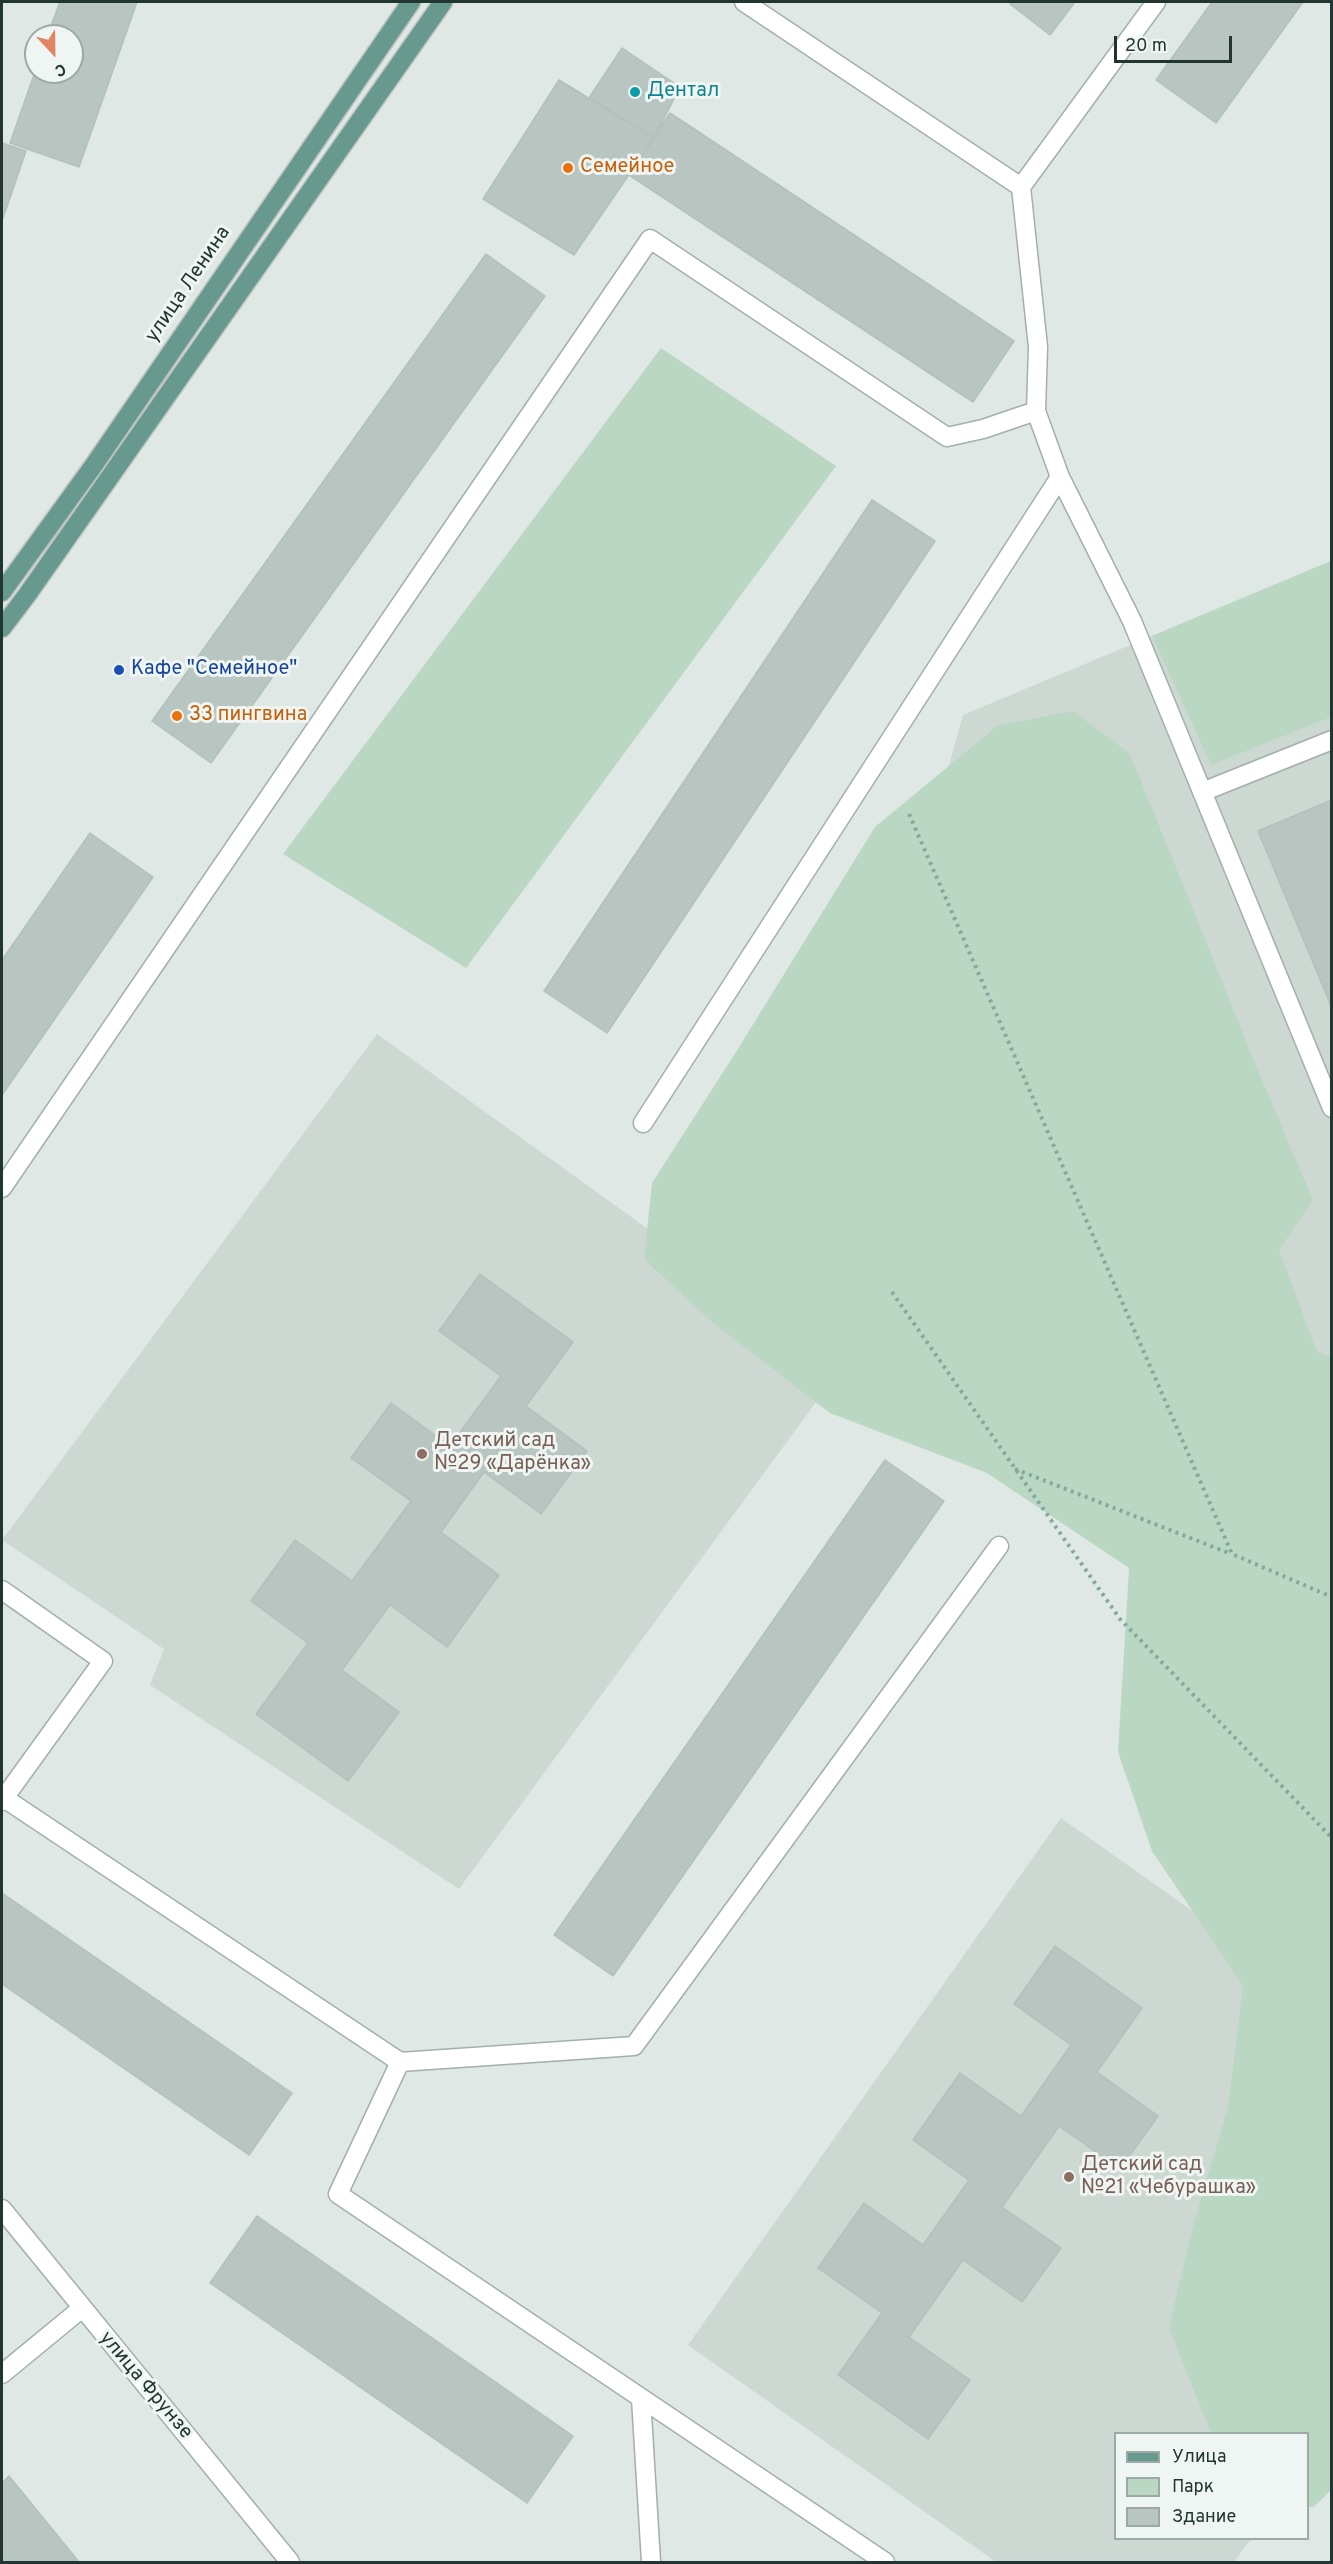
<!DOCTYPE html>
<html>
<head>
<meta charset="utf-8">
<style>
	body { margin:0 }
	#map { position:relative; width:1333px; height:2564px; overflow:hidden; background:#dfe8e4; font-family:Overpass,sans-serif }
	canvas { display:block }
	.frame { position:absolute; inset:0; border:3px solid #223631; pointer-events:none }
	.legend { position:absolute; left:1114px; top:2432px; width:195px; height:108px; box-sizing:border-box; background:#eff5f2; border:2px solid #9da9a5; margin:0; padding:8px 10px; list-style:none; font-size:18px; color:#223631 }
	.legend li { display:flex; align-items:center; gap:12px; height:30px }
	.legend b { width:30px; border:2px solid #9da9a5 }
	.north { position:absolute; left:24px; top:24px; width:60px; height:60px; box-sizing:border-box; background:#eff5f2; border:2px solid #9da9a5; border-radius:50%; rotate:158deg; font-size:16px; font-weight:700; line-height:24px; text-align:center; color:#223631 }
	.north::after { content:''; display:block; margin:auto; width:21px; height:27px; background:#e18664; clip-path:polygon(50% 0,100% 100%,50% 72%,0 100%) }
	.scale { position:absolute; left:1114px; top:36px; width:118px; height:27px; box-sizing:border-box; border:3px solid #223631; border-top:0; padding-left:8px; font-size:18px; line-height:21px; white-space:nowrap; color:#223631; -webkit-text-stroke:4px #eff5f2; paint-order:stroke }
</style>
</head>
<body>
<div id="map">
<canvas width="1333" height="2564"></canvas>
<div class="frame"></div>
<ul class="legend">
<li><b style="height:8px;background:#68998e"></b>Улица</li>
<li><b style="height:16px;background:#bad7c3"></b>Парк</li>
<li><b style="height:16px;background:#b8c5c0"></b>Здание</li>
</ul>
<div class="north">С</div>
<div class="scale">20 m</div>
</div>
<script>
const c = document.querySelector('canvas').getContext('2d');
c.lineJoin = 'round';
function paint(path, color) {
  c.fillStyle = color;
  c.fill(path, 'evenodd');
}
function toPath(rows) {
  const path = new Path2D();
  for (const r of rows) {
    path.moveTo(r[0], r[1]);
    for (let i = 2; i < r.length; i += 2) path.lineTo(r[i], r[i + 1]);
  }
  return path;
}
function strokePath(path, color, width, dash) {
  c.strokeStyle = color;
  c.lineWidth = width;
  c.lineCap = dash ? 'butt' : 'round';
  c.setLineDash(dash || []);
  c.stroke(path);
}
function write(font, color, halo, rows, align = 'center') {
  c.font = font + ' Overpass,sans-serif';
  c.lineWidth = 6;
  c.setLineDash([]);
  c.textBaseline = 'middle';
  c.strokeStyle = halo;
  c.fillStyle = color;
  for (const [text, x, y, turn = 0] of rows) {
    c.save();
    c.translate(x, y);
    c.rotate((+turn || 0) * Math.PI / 180);
    c.textAlign = isNaN(turn) ? turn : align;
    if (halo) c.strokeText(text, 0, 0);
    c.fillText(text, 0, 0);
    c.restore();
  }
}
const built = toPath([
	[1331,561,1331,1516,939,801,963,715],
	[377,1034,841,1368,459,1889,150,1685,164,1649,2,1540],
	[1061,1818,1331,2009,1308,2434,1116,2434,1116,2538,1251,2539,1234,2562,996,2562,688,2345]
]);
const green = toPath([
	[661,348,836,466,466,968,283,854],
	[1331,561,1331,717,1211,765,1152,636],
	[1073,711,1130,754,1257,1068,1313,1200,1279,1250,1317,1352,1332,1357,1332,2489,1314,2507,1308,2507,1308,2434,1211,2433,1169,2327,1194,2223,1228,2107,1243,1986,1152,1851,1118,1752,1129,1568,987,1473,830,1413,712,1322,644,1259,652,1183,736,1052,875,827,997,726]
]);
const building = toPath([
	[60,2,137,2,79,167,10,143,36,69,36,72,72,72,72,36,47,36,60,2],
	[1012,2,1075,2,1050,35,1010,4,1012,2],
	[1212,2,1303,2,1216,123,1156,80,1212,2],
	[622,48,680,87,654,138,589,98,622,48],
	[559,80,654,138,574,255,483,199,559,80],
	[670,113,1014,341,973,402,629,175,670,113],
	[2,143,26,151,2,221,2,143],
	[486,254,545,296,211,763,152,721,486,254],
	[872,500,935,541,607,1033,544,991,872,500],
	[1332,800,1332,1008,1258,831,1332,800],
	[90,833,153,877,2,1095,2,960,90,833],
	[480,1274,573,1342,526,1406,587,1451,541,1514,484,1472,441,1532,499,1575,447,1647,390,1605,342,1670,399,1712,348,1781,256,1714,308,1643,251,1601,295,1540,352,1581,411,1501,351,1458,391,1403,450,1446,501,1376,439,1331,480,1274],
	[885,1460,944,1501,613,1976,554,1935,885,1460],
	[2,1893,292,2093,249,2155,2,1984,2,1893],
	[1055,1946,1142,2008,1097,2072,1158,2116,1120,2169,1059,2126,1002,2207,1061,2248,1022,2302,963,2260,909,2337,970,2380,928,2439,838,2375,882,2313,818,2268,864,2203,923,2245,969,2180,913,2140,960,2073,1021,2116,1071,2045,1014,2004,1055,1946],
	[257,2216,573,2436,527,2503,210,2283,257,2216],
	[9,2476,79,2562,2,2562,2,2483,9,2476]
]);
const path = toPath([
	[909,814,1232,1554,1332,1597],
	[892,1292,1120,1619,1332,1838],
	[1015,1469,1231,1554]
]);
const minor = toPath([
	[744,2,1021,187],
	[1060,477,1132,621,1332,1108],
	[1202,792,1332,740],
	[643,1123,1060,477,1036,411,1038,347,1021,187,1156,2],
	[2,1188,650,239,947,437,983,429,1036,411],
	[2,1590,103,1661,2,1801],
	[4,1798,400,2062,338,2194,885,2562],
	[400,2062,634,2046,999,1546],
	[2,2209,290,2562],
	[2,2374,81,2309],
	[641,2398,651,2562]
]);
const major = toPath([
	[2,592,94,465,411,2],
	[2,628,27,595,443,2]
]);
const markers = [
	[635,92,6,"#0f9aa8"],
	[568,168,6,"#e8710a"],
	[119,670,6,"#1a4fb4"],
	[177,716,6,"#e8710a"],
	[422,1454,6,"#8d6e63"],
	[1069,2177,6,"#8d6e63"]
];
const cultureNames = [
	["Дентал",647,92]
];
const foodNames = [
	["Семейное",580,168],
	["33 пингвина",189,716]
];
const streetNames = [
	["улица Ленина",189,285,-56],
	["улица Фрунзе",145,2386,50]
];
const transitNames = [
	["Кафе \"Семейное\"",131,670]
];
const educationNames = [
	["Детский сад",434,1442],
	["№29 «Дарёнка»",434,1465],
	["Детский сад",1081,2166],
	["№21 «Чебурашка»",1081,2189]
];
paint(built, '#cdd8d3');
paint(green, '#bad7c3');
paint(building, '#b8c5c0');
strokePath(building, '#b2c1bb', 1.5);
strokePath(minor, '#a3afab', 21);
strokePath(major, '#bdc3c1', 21);
strokePath(path, '#83a89d', 4, [3, 4.5]);
strokePath(minor, '#fff', 18);
strokePath(major, '#68998e', 18);
for (const [x, y, r, color] of markers) {
  const dot = new Path2D();
  dot.arc(x, y, r, 0, 2 * Math.PI);
  c.fillStyle = color;
  c.fill(dot);
  strokePath(dot, '#eff5f2', 2);
}
write('20px', '#0d838f', '#eff5f2', cultureNames, 'left');
write('20px', '#c56008', '#eff5f2', foodNames, 'left');
write('20px', '#223631', '#eff5f2', streetNames);
write('20px', '#164399', '#eff5f2', transitNames, 'left');
write('20px', '#785e54', '#eff5f2', educationNames, 'left');
</script>
</body>
</html>
